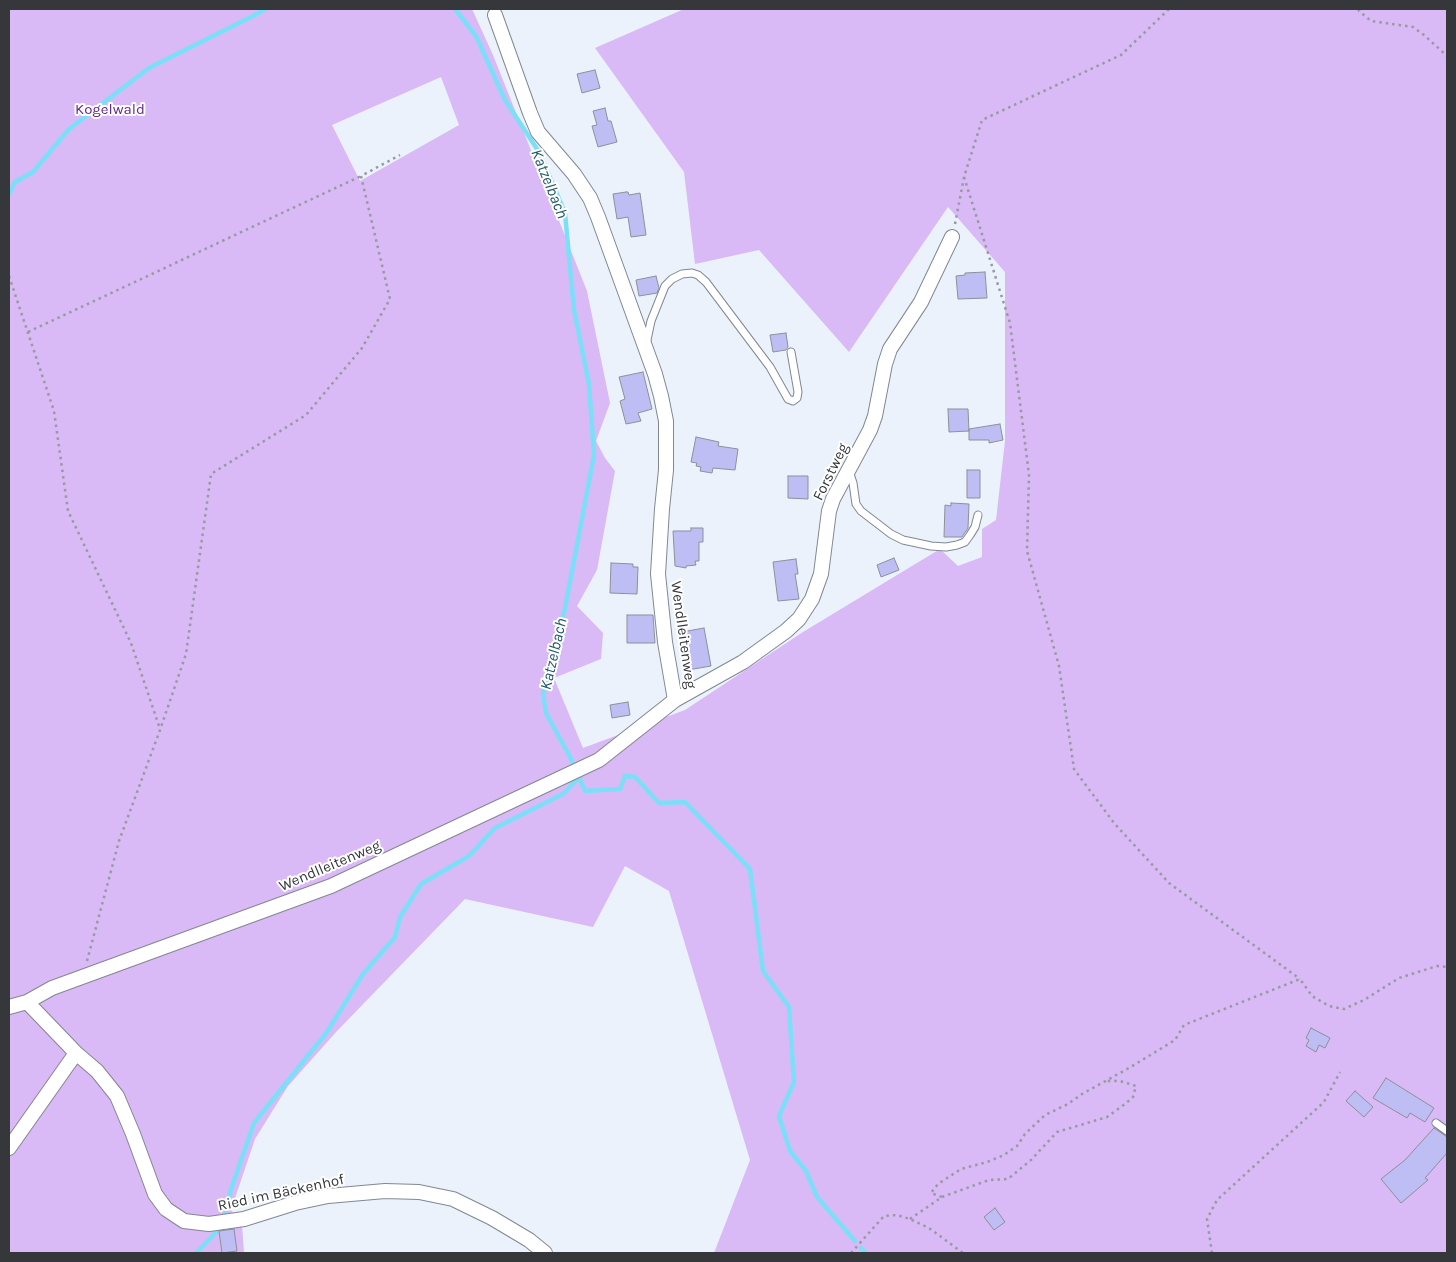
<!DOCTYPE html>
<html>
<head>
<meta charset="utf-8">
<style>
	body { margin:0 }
	#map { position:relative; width:1456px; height:1262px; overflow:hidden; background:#ecf2fc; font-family:Karla,sans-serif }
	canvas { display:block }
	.frame { position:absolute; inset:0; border:10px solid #35373b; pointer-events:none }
</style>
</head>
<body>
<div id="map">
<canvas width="1456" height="1262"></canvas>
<div class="frame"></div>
</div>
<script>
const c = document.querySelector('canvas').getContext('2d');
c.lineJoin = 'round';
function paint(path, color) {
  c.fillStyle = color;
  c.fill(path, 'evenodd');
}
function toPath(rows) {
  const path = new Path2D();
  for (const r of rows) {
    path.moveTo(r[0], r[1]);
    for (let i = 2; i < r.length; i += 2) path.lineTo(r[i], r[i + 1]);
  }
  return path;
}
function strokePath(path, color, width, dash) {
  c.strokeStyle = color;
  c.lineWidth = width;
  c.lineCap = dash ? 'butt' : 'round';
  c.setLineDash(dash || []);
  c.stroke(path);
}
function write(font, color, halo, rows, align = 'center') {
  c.font = font + ' Karla,sans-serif';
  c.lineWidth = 4;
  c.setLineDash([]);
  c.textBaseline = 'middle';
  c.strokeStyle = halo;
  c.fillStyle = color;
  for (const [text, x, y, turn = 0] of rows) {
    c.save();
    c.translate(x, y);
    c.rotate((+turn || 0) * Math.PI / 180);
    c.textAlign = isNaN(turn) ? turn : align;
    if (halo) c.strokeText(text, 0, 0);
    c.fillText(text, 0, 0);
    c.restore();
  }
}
const green = toPath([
	[9,9,472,9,493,55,587,291,610,403,596,441,605,458,615,471,597,570,577,606,603,633,601,659,554,678,583,748,685,710,803,632,940,549,958,566,982,557,982,529,996,520,1005,441,1005,272,948,207,849,352,759,250,695,264,684,172,595,48,684,9,1447,9,1447,1253,714,1253,750,1160,669,891,625,866,593,927,465,899,337,1031,288,1086,255,1139,231,1210,242,1224,244,1253,9,1253],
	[441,77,459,125,360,181,332,125]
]);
const stream = toPath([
	[455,9,476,36,505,100,539,152,565,213,574,310,589,384,594,455,565,608,543,694,546,713,570,757,585,791,620,789,625,776,635,777,659,803,685,802,750,869,763,971,789,1007,794,1082,779,1116,790,1151,806,1171,817,1197,855,1241],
	[9,194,15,182,33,172,69,129,149,68,255,15,265,9],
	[224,1217,231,1189,254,1123,327,1032,363,974,395,937,400,917,421,884,469,856,495,828,563,794,579,777],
	[861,1248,866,1253],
	[196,1253,219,1229]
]);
const building = toPath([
	[595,70,600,88,582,93,577,74,595,70],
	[605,108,608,121,611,121,617,142,598,147,592,126,597,125,593,111,605,108],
	[626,192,628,192,629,195,640,193,646,235,631,237,628,217,617,219,613,194,626,192],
	[985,272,987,298,958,299,956,276,965,275,965,273,985,272],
	[656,276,659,288,657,293,639,296,636,280,656,276],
	[786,333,788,347,786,350,773,352,770,335,786,333],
	[643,372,652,409,638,413,641,421,626,424,620,401,625,399,619,377,643,372],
	[948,409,968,409,969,431,949,432,948,409],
	[1000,424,1003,440,989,443,989,440,969,440,969,429,1000,424],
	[696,437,719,442,718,446,738,449,735,470,713,468,712,473,700,471,701,467,696,466,697,463,691,462,696,437],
	[967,470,980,470,980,498,967,498,967,470],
	[788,476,808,476,808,499,788,498,788,476],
	[951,503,969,504,968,528,962,537,944,537,945,505,951,506,951,503],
	[691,528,703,528,703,542,699,542,699,561,695,561,696,565,686,566,686,568,675,566,673,531,691,531,691,528],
	[894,558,899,570,881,577,877,565,894,558],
	[796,559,798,574,795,574,799,599,778,601,773,562,796,559],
	[611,563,633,564,633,567,638,567,637,594,610,593,611,563],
	[627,615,653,615,655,643,627,643,627,615],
	[704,628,711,666,688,670,682,632,704,628],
	[628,702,630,715,612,718,610,705,628,702],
	[1311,1028,1330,1038,1325,1048,1319,1045,1316,1052,1306,1046,1309,1040,1306,1038,1311,1028],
	[1386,1078,1434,1108,1425,1122,1410,1113,1407,1118,1373,1098,1386,1078],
	[1355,1091,1373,1107,1364,1117,1346,1101,1355,1091],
	[1434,1128,1447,1137,1447,1153,1425,1178,1428,1180,1401,1203,1381,1179,1405,1160,1434,1128],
	[995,1208,1005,1222,994,1230,984,1217,995,1208],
	[234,1229,237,1251,222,1253,219,1231,234,1229]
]);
const path = toPath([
	[1359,9,1359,11,1371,21,1413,27,1424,35,1447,56],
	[964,177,1010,323,1029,475,1027,551,1059,666,1074,769,1114,823,1169,883,1300,979],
	[955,224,964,177,982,120,1121,55,1169,9],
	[9,276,54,411,68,511,131,643,160,729],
	[28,332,361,176],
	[87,961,119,841,160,730,186,654,211,474,306,415,362,348,390,299,361,176,400,155],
	[942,1197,989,1180,1008,1179,1031,1160,1057,1132,1107,1117,1125,1104,1133,1097,1136,1086,1120,1081,1106,1081],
	[910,1219,942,1197,931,1193,938,1184,961,1169,987,1162,1004,1155,1017,1146,1025,1134,1045,1115,1068,1104,1082,1094,1129,1068,1175,1040,1184,1025,1300,979,1312,996,1329,1006,1344,1009,1364,1000,1399,978,1437,966,1447,967],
	[851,1253,884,1216,897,1215,910,1219,929,1228,963,1253],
	[1212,1253,1207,1219,1217,1200,1324,1102,1340,1072]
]);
const service = toPath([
	[644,343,647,340,651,321,665,286,672,279,682,274,692,273,698,275,706,282,770,367,788,399,793,401,797,398,798,392,791,352],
	[847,474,851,477,853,483,856,504,861,511,891,534,903,540,931,546,946,547,957,545,965,542,970,535,975,527,978,515],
	[1436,1123,1447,1131]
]);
const minor = toPath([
	[495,15,530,113,538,132,574,174,590,198,598,217,655,374,661,396,666,421,666,470,662,509,658,574,665,642,675,700],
	[27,1002,76,1053,97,1071,117,1096,133,1134,155,1194,166,1209,184,1221,209,1224,244,1219,295,1203,328,1196,385,1191,419,1192,453,1199,492,1218,529,1240,545,1253],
	[9,1007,27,1002,52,988,331,886,599,760,675,700,743,662,786,631,799,619,812,599,821,574,829,511,833,499,870,430,875,416,885,364,890,349,921,302,952,237],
	[9,1148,76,1053]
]);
const parkNames = [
	["Kogelwald",110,110]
];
const streetNames = [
	["Forstweg",831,472,-64],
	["Wendlleitenweg",683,635,82],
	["Wendlleitenweg",330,866,-23],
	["Ried im Bäckenhof",281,1193,-12]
];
const waterNames = [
	["Katzelbach",549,184,68],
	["Katzelbach",554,654,-77]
];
paint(green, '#d9b9f6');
strokePath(stream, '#7be0f7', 4.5);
paint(building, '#bebef4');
strokePath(building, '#8f8f99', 1);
strokePath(service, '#828791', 9);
strokePath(minor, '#828791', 16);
strokePath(path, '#969aa1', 2.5, [2.5, 4]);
strokePath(service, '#fff', 7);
strokePath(minor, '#fff', 14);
write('15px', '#612888', '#fff', parkNames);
write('15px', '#35373b', '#fff', streetNames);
write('italic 16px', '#215a66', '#fff', waterNames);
</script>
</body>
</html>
